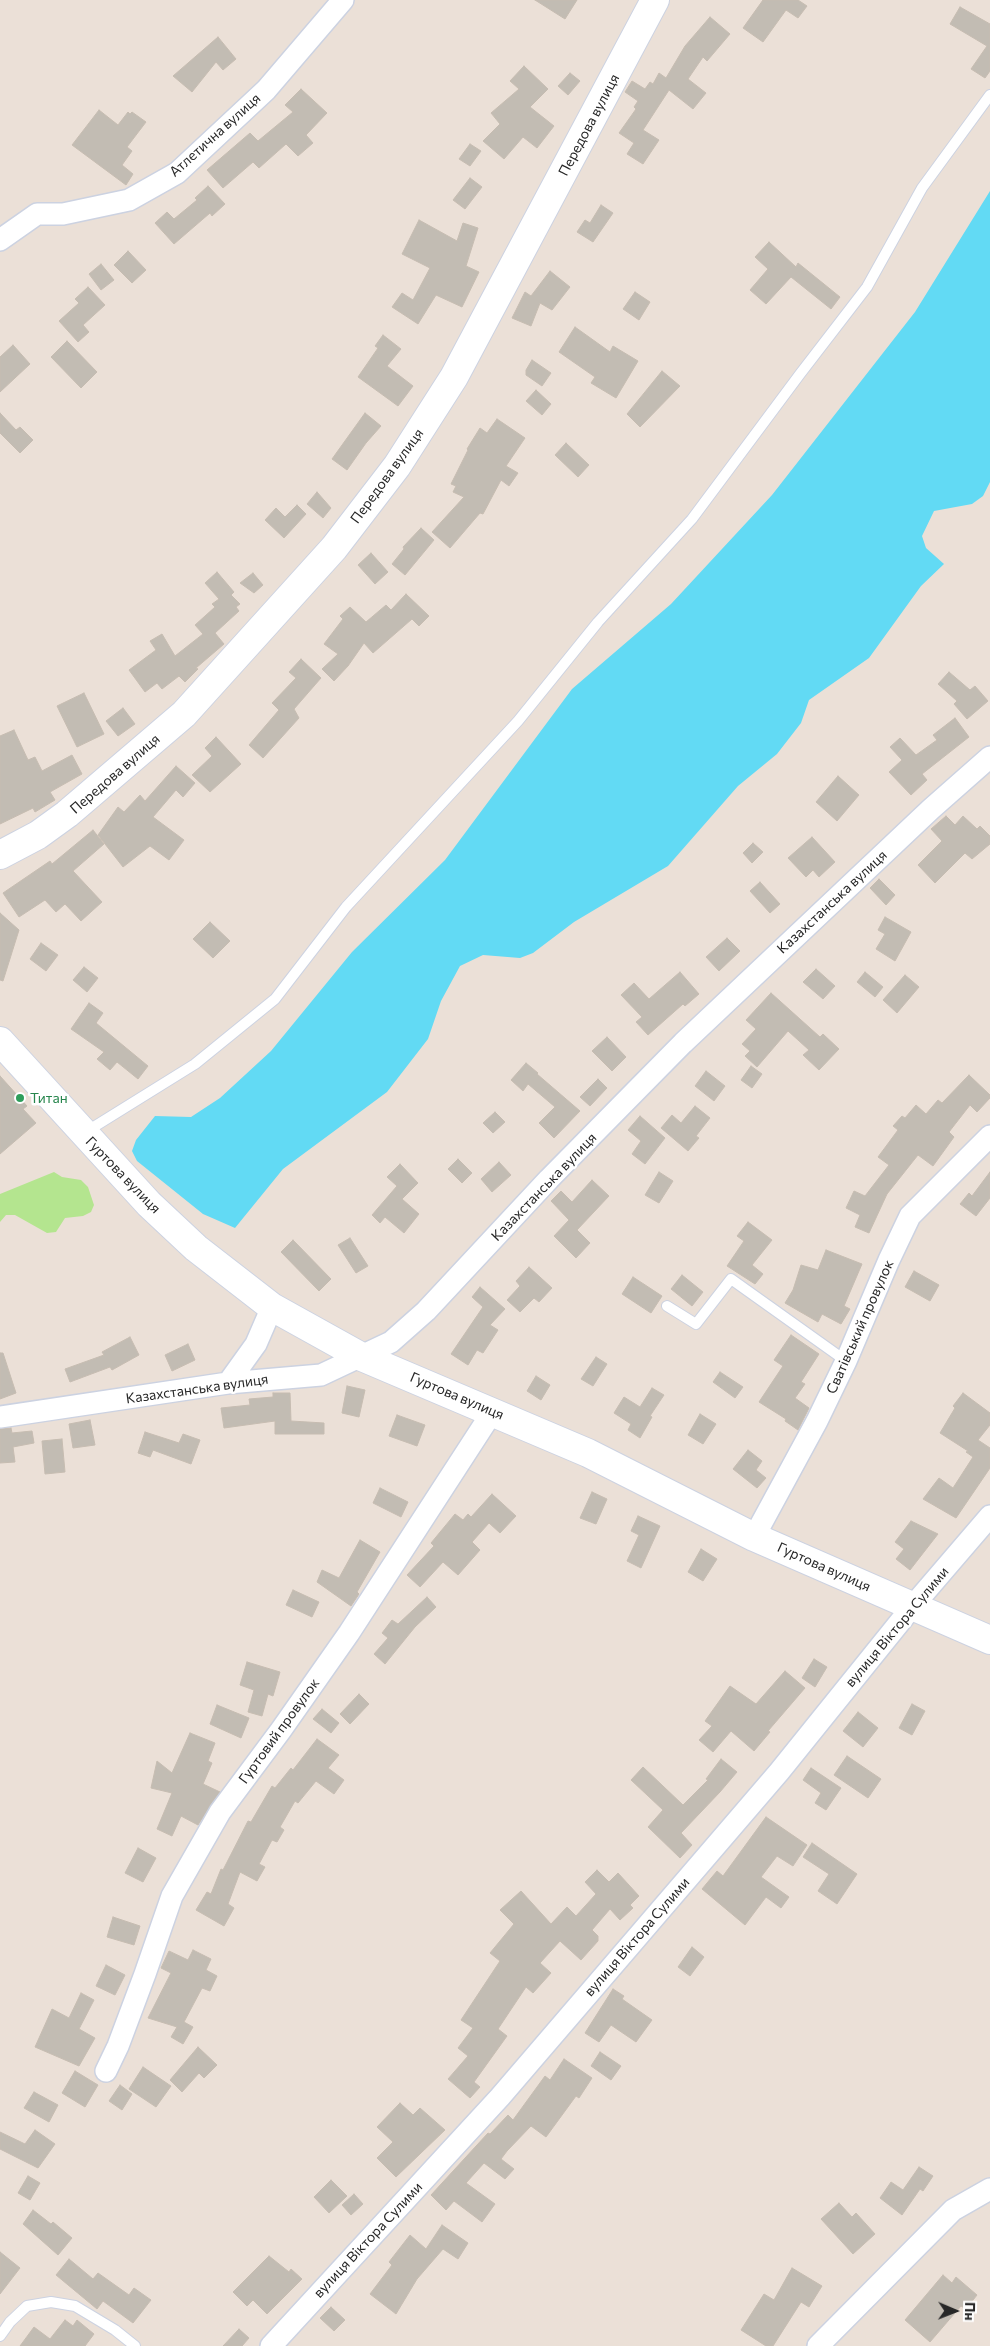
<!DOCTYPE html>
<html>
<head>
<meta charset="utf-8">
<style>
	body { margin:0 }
	#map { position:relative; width:990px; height:2346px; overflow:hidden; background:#ebe0d7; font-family:Commissioner,sans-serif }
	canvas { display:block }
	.north { position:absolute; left:930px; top:2286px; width:50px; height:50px; -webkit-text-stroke:4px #fff; paint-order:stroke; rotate:91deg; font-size:14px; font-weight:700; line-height:20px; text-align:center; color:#272727 }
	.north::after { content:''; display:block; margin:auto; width:18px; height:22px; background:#272727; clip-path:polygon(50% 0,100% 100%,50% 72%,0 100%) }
</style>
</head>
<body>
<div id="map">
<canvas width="990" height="2346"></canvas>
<div class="north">Пн</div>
</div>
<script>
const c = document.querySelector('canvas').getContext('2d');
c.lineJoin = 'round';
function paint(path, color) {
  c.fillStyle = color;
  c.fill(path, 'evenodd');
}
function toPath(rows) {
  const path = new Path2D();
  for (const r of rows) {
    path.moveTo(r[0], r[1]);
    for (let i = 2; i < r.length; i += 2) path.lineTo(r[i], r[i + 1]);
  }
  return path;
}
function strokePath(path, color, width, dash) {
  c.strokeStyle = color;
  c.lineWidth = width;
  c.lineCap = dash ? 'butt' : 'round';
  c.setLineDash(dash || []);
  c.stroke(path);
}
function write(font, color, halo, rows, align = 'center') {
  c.font = font + ' Commissioner,sans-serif';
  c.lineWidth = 5;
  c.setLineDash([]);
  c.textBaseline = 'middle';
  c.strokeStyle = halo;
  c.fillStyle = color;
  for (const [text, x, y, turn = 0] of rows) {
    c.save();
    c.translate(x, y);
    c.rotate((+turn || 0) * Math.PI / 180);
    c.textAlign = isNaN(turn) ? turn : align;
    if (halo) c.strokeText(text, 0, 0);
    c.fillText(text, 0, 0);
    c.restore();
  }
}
const green = toPath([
	[54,1172,62,1177,81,1180,88,1187,94,1205,91,1212,83,1216,65,1218,56,1232,47,1233,15,1215,6,1215,0,1222,0,1194]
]);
const water = toPath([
	[990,191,990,482,983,496,972,504,934,511,922,536,926,548,944,564,921,586,869,658,809,700,801,723,777,754,738,786,668,866,574,922,533,953,520,958,483,955,460,966,441,1001,428,1039,387,1092,283,1169,235,1228,203,1214,137,1161,132,1151,136,1140,155,1116,191,1117,220,1098,271,1051,352,952,445,860,572,689,671,604,772,495,915,312]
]);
const building = toPath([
	[535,0,577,0,565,19,535,0],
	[763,0,798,0,807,6,798,18,786,10,763,42,743,28,763,0],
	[960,7,990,24,990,71,985,78,971,69,987,46,950,24,960,7],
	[710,17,730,34,707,61,703,57,688,79,706,93,693,109,669,90,643,130,659,140,643,164,627,154,634,143,619,133,636,109,634,107,638,101,625,92,632,81,645,89,650,82,653,84,659,73,666,78,685,46,710,17],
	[218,37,236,59,223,70,216,62,192,92,173,76,218,37],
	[524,66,548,89,530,107,554,126,537,148,523,137,504,159,483,141,500,124,491,113,519,89,510,81,524,66],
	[570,73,580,81,568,95,558,86,570,73],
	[301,89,327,113,306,135,313,143,298,156,286,144,259,168,253,162,223,188,207,170,250,133,258,141,293,112,285,105,301,89],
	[99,110,118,125,128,112,130,114,132,112,146,122,127,147,132,151,122,165,133,174,126,185,72,145,99,110],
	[470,144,481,151,470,166,459,159,470,144],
	[470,178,482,187,465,209,453,200,470,178],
	[208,186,225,204,212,216,210,213,174,244,155,223,167,212,174,219,197,200,195,198,208,186],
	[601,205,613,213,593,242,577,232,585,220,590,223,601,205],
	[419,220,457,241,463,223,478,228,466,266,479,272,462,307,436,295,418,324,392,307,402,293,413,300,430,268,402,254,419,220],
	[769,242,796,267,798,263,840,297,831,309,791,277,766,304,750,290,768,269,755,257,769,242],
	[128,251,146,270,132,283,114,265,128,251],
	[101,264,114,280,101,290,89,274,101,264],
	[550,271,570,287,552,310,540,303,531,326,512,318,525,292,531,296,550,271],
	[88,287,105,305,83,325,89,332,78,342,59,321,79,303,75,299,88,287],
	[635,292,650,302,639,320,623,309,635,292],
	[575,327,610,352,613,346,638,361,616,398,591,383,595,377,559,352,575,327],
	[383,335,401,349,387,366,413,386,398,406,358,377,378,348,375,346,383,335],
	[67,341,97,372,81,388,51,357,67,341],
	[13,345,30,364,0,392,0,357,13,345],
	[532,360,551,373,542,386,526,375,526,370,532,360],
	[662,371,680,386,640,427,627,414,662,371],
	[536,390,551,404,542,415,526,401,536,390],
	[0,413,16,430,20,427,33,440,20,453,0,433,0,413],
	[365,413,381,426,366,443,347,470,332,459,365,413],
	[497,419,525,438,506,466,518,473,509,486,501,480,483,514,480,513,450,548,432,532,464,497,453,492,456,486,451,484,468,450,467,449,480,428,487,433,497,419],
	[566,443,589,465,578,477,555,455,566,443],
	[317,492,331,508,323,518,307,504,317,492],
	[297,505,306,514,284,538,265,520,276,508,285,517,297,505],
	[421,528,434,540,405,575,392,564,404,549,403,547,421,528],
	[371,553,388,572,375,584,358,565,371,553],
	[217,572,234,592,231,595,240,604,236,607,239,611,215,633,224,644,196,668,198,669,185,682,179,676,162,689,157,683,145,692,129,670,156,650,150,641,162,634,175,656,203,634,195,625,215,607,212,604,219,599,205,583,217,572],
	[253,573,263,585,254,593,240,583,253,573],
	[406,594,429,616,419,626,412,619,373,653,364,643,348,666,334,681,322,669,338,654,324,644,343,619,340,616,350,607,366,622,386,605,391,610,406,594],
	[301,659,321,678,294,709,299,718,263,758,249,745,279,710,272,703,296,678,289,672,301,659],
	[949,672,970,690,975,686,988,701,967,719,954,704,957,701,938,684,949,672],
	[84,693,104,734,77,747,57,706,84,693],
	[123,708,135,724,118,736,106,721,123,708],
	[955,718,969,737,922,774,927,780,911,795,889,772,902,760,890,747,900,738,916,755,937,740,933,735,955,718],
	[14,730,28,760,35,757,42,771,72,755,82,774,50,792,55,800,35,812,33,808,0,824,0,736,14,730],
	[216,737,241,764,210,792,192,775,212,756,205,748,216,737],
	[176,766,195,783,183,797,176,790,153,817,184,840,169,860,150,846,123,867,98,835,118,807,124,812,140,795,145,801,176,766],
	[838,776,859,795,837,821,816,802,838,776],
	[946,816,955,825,963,816,977,829,980,826,990,836,990,844,972,859,965,853,935,883,918,865,942,841,931,829,946,816],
	[93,830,104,844,73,871,102,902,81,921,65,904,56,912,45,900,19,917,3,893,50,861,52,864,93,830],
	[812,837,835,862,819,877,813,870,806,877,788,858,812,837],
	[753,843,763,852,752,863,743,853,753,843],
	[879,879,895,895,886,905,870,888,879,879],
	[760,882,780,904,770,913,750,891,760,882],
	[0,913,19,930,3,981,0,980,0,913],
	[885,917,911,932,895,961,876,949,885,934,878,930,885,917],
	[210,922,230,941,213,958,193,939,210,922],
	[727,938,740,951,719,971,706,957,727,938],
	[41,943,58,955,46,971,30,959,41,943],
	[84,967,98,978,87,992,73,980,84,967],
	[816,969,835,986,823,999,803,982,816,969],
	[680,972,699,994,685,1006,683,1004,648,1035,636,1022,642,1017,621,995,634,983,649,999,680,972],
	[865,972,883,987,875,997,857,982,865,972],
	[905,975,919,987,897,1013,883,1000,905,975],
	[771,993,820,1037,823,1034,839,1049,819,1070,803,1055,809,1050,788,1031,757,1067,745,1056,750,1051,742,1044,756,1029,746,1020,771,993],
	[89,1003,103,1013,96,1023,148,1066,138,1079,117,1062,110,1070,97,1059,104,1052,71,1029,89,1003],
	[607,1037,626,1057,612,1071,592,1051,607,1037],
	[526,1063,538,1073,537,1074,580,1111,554,1138,539,1123,555,1107,528,1084,523,1091,511,1080,526,1063],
	[751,1066,762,1074,752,1088,741,1080,751,1066],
	[706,1071,725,1086,714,1101,695,1086,706,1071],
	[969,1075,990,1095,990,1098,977,1112,970,1105,949,1132,954,1137,933,1166,918,1155,887,1194,869,1233,855,1227,860,1215,846,1208,854,1191,865,1196,889,1165,878,1157,898,1130,893,1126,902,1116,905,1118,916,1105,926,1114,938,1100,942,1103,969,1075],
	[0,1076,27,1106,23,1109,36,1123,0,1154,0,1076],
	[598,1079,607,1088,590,1106,580,1097,598,1079],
	[695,1106,710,1118,696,1136,699,1138,688,1151,661,1128,672,1115,681,1123,695,1106],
	[495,1112,505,1122,493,1133,483,1123,495,1112],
	[640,1116,665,1138,645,1164,632,1154,641,1141,628,1130,640,1116],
	[458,1159,472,1173,462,1183,448,1169,458,1159],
	[499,1162,511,1175,492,1192,481,1179,499,1162],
	[400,1164,418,1183,402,1199,419,1214,404,1233,385,1217,380,1223,372,1215,397,1186,387,1177,400,1164],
	[659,1172,673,1181,659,1203,645,1195,659,1172],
	[990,1172,990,1198,976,1216,960,1204,969,1193,972,1196,990,1172],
	[592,1180,609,1196,577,1230,590,1243,576,1258,554,1236,569,1220,551,1201,561,1191,572,1202,592,1180],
	[748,1222,772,1240,752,1265,763,1274,755,1284,727,1266,744,1241,737,1236,748,1222],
	[350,1238,368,1266,356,1273,338,1245,350,1238],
	[293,1240,331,1279,319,1291,281,1252,293,1240],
	[826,1250,862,1264,844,1306,850,1309,841,1324,822,1314,818,1322,785,1303,793,1290,801,1265,818,1270,826,1250],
	[529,1267,552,1288,539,1302,534,1298,520,1312,507,1300,520,1286,516,1281,529,1267],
	[914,1271,939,1285,930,1301,905,1287,914,1271],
	[682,1275,703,1292,692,1306,671,1289,682,1275],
	[633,1277,662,1296,651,1313,622,1294,633,1277],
	[480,1287,505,1309,490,1325,498,1330,483,1353,477,1350,468,1365,451,1354,483,1307,472,1297,480,1287],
	[791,1335,819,1354,801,1382,805,1384,795,1398,809,1408,798,1430,785,1421,786,1419,759,1402,783,1366,774,1360,791,1335],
	[130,1337,139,1355,112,1370,110,1367,70,1382,65,1369,104,1355,102,1352,130,1337],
	[188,1344,195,1360,172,1371,165,1355,188,1344],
	[0,1353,3,1353,16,1393,0,1399,0,1353],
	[596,1357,607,1364,593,1386,581,1379,596,1357],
	[720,1372,743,1387,735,1398,713,1382,720,1372],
	[536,1376,550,1385,541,1400,527,1391,536,1376],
	[347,1386,365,1390,359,1417,342,1413,347,1386],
	[652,1388,664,1395,650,1416,652,1417,640,1438,628,1430,631,1424,614,1413,624,1397,640,1407,652,1388],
	[273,1393,290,1393,291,1421,324,1423,324,1434,275,1434,275,1421,224,1428,221,1408,250,1405,249,1399,273,1397,273,1393],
	[963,1393,990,1413,990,1425,978,1440,990,1448,990,1468,956,1518,923,1499,939,1478,953,1488,973,1457,966,1452,968,1451,940,1433,955,1408,953,1406,963,1393],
	[700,1414,716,1424,703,1444,688,1435,700,1414],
	[397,1415,425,1425,417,1446,389,1436,397,1415],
	[90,1420,95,1445,73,1448,69,1424,90,1420],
	[11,1428,12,1433,32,1431,34,1443,13,1447,15,1462,0,1463,0,1429,11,1428],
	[145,1432,179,1443,183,1434,200,1440,191,1464,153,1450,150,1457,138,1453,145,1432],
	[62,1439,65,1472,45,1474,42,1441,62,1439],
	[748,1450,762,1461,756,1470,766,1478,757,1488,733,1469,748,1450],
	[380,1488,408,1502,401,1517,373,1503,380,1488],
	[592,1492,607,1499,596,1524,580,1518,592,1492],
	[492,1494,516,1516,500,1533,489,1523,472,1542,480,1550,458,1575,443,1562,420,1587,407,1575,434,1546,431,1543,455,1514,463,1520,468,1514,471,1517,492,1494],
	[638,1516,660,1526,641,1568,627,1561,639,1535,631,1531,638,1516],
	[911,1521,938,1534,910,1570,896,1559,904,1549,895,1542,911,1521],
	[360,1540,380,1552,357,1592,359,1594,351,1606,317,1582,322,1570,339,1578,360,1540],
	[701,1549,717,1559,703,1581,688,1572,701,1549],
	[293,1590,319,1602,312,1617,286,1605,293,1590],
	[427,1597,436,1607,415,1627,385,1664,374,1654,388,1638,382,1633,392,1620,398,1624,427,1597],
	[814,1659,827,1667,815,1687,802,1678,814,1659],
	[247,1662,280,1672,273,1696,268,1694,262,1716,248,1712,254,1690,240,1685,247,1662],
	[785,1671,805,1688,768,1731,770,1732,754,1751,731,1731,713,1752,699,1740,712,1726,705,1721,730,1686,756,1704,785,1671],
	[359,1694,369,1704,350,1724,340,1714,359,1694],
	[912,1704,925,1711,912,1735,899,1728,912,1704],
	[217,1705,249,1718,241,1738,210,1724,217,1705],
	[322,1709,339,1723,331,1733,313,1719,322,1709],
	[858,1712,878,1728,863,1747,843,1731,858,1712],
	[190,1733,215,1743,208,1761,212,1763,203,1784,220,1792,198,1825,181,1816,172,1836,157,1829,172,1793,151,1788,157,1761,172,1773,190,1733],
	[317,1739,339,1755,328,1768,344,1780,334,1794,316,1781,298,1803,295,1801,280,1827,284,1830,277,1842,272,1840,259,1864,265,1867,257,1881,240,1872,228,1904,234,1908,224,1926,196,1910,207,1892,211,1894,221,1869,223,1870,248,1821,251,1822,272,1786,275,1788,291,1768,293,1770,317,1739],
	[847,1756,881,1779,868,1798,834,1775,847,1756],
	[721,1759,737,1772,720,1792,681,1833,692,1845,680,1858,648,1827,663,1810,631,1780,643,1767,683,1805,708,1780,706,1779,721,1759],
	[811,1768,841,1788,826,1810,815,1803,821,1793,803,1780,811,1768],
	[766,1817,807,1845,793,1866,777,1856,761,1877,789,1897,781,1908,766,1897,745,1925,702,1889,717,1871,723,1876,766,1817],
	[812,1843,857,1874,837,1904,818,1891,829,1874,803,1857,812,1843],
	[138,1848,156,1858,143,1882,125,1873,138,1848],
	[597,1870,609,1882,618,1873,639,1896,630,1905,633,1908,620,1920,610,1909,592,1930,598,1936,598,1941,581,1960,560,1941,540,1963,551,1973,533,1993,526,1987,498,2029,507,2036,474,2082,480,2087,470,2098,448,2079,468,2056,458,2048,473,2028,461,2020,500,1961,490,1953,514,1924,500,1910,521,1891,551,1924,567,1907,576,1916,596,1894,585,1882,597,1870],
	[113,1917,140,1926,134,1945,107,1937,113,1917],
	[692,1947,704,1957,690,1976,678,1967,692,1947],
	[193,1950,211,1959,206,1970,217,1976,210,1991,202,1988,184,2022,193,2027,183,2044,171,2037,177,2027,148,2018,171,1973,161,1968,169,1951,188,1960,193,1950],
	[106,1965,125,1975,115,1995,96,1986,106,1965],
	[613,1989,624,1996,622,1999,652,2020,636,2042,611,2025,599,2042,585,2033,613,1989],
	[81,1993,94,2000,79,2029,95,2038,79,2066,35,2047,52,2009,69,2018,81,1993],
	[198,2047,217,2065,204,2078,199,2073,182,2092,170,2080,198,2047],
	[600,2052,621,2066,611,2080,591,2066,600,2052],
	[564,2059,592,2078,579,2098,576,2096,546,2137,531,2126,507,2151,501,2159,514,2169,505,2179,484,2163,466,2183,495,2204,482,2222,454,2201,446,2210,431,2195,488,2133,490,2134,508,2115,513,2120,545,2076,550,2080,564,2059],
	[143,2067,171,2086,156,2107,129,2089,143,2067],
	[75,2071,98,2085,85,2107,62,2093,75,2071],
	[120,2085,132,2094,122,2110,109,2101,120,2085],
	[34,2092,58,2105,49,2122,24,2108,34,2092],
	[400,2103,413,2115,420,2108,445,2130,396,2177,377,2158,393,2142,377,2127,400,2103],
	[35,2130,55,2144,38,2168,0,2149,0,2132,25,2144,35,2130],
	[919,2167,933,2176,923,2191,920,2189,902,2215,880,2198,891,2182,903,2190,919,2167],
	[28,2176,40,2183,30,2200,18,2193,28,2176],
	[331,2180,347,2196,329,2213,314,2197,331,2180],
	[354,2194,363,2204,351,2215,342,2205,354,2194],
	[839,2203,852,2217,856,2213,875,2234,853,2254,821,2219,839,2203],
	[33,2210,51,2224,53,2222,72,2238,58,2255,23,2224,33,2210],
	[442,2225,468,2243,458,2259,443,2249,417,2279,396,2314,370,2294,392,2265,389,2262,410,2235,426,2249,442,2225],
	[0,2252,20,2268,0,2294,0,2252],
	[269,2256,289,2272,291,2269,302,2279,267,2314,253,2300,247,2306,233,2292,269,2256],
	[69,2259,93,2279,98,2273,129,2295,134,2288,151,2300,133,2323,103,2301,97,2309,56,2275,69,2259],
	[792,2268,822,2286,809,2307,801,2302,773,2346,766,2346,741,2330,764,2294,774,2300,792,2268],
	[943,2275,952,2283,956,2277,977,2295,966,2309,961,2306,930,2342,905,2320,943,2275],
	[331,2307,345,2320,334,2331,320,2318,331,2307],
	[65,2320,73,2326,77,2320,94,2334,85,2346,20,2346,34,2327,50,2339,65,2320],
	[239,2329,249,2338,242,2346,223,2346,239,2329]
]);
const lane = toPath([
	[84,1133,195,1064,275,999,346,907,518,721,598,622,692,519,800,374,867,287,922,188,990,95],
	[667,1306,696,1324,731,1279,846,1361],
	[0,2336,10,2322,27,2306,51,2302,75,2306,115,2330,135,2346]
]);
const street = toPath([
	[0,240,37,214,63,214,129,200,177,173,266,90,343,0],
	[228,1383,256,1344,272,1307],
	[0,1417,228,1383,321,1375,391,1342,426,1311,549,1179,683,1043,931,809,990,757],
	[754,1537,817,1421,846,1361,889,1260,910,1216,990,1136],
	[106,2071,118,2046,145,1974,172,1896,220,1812,281,1730,349,1633,493,1411],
	[271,2346,500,2097,779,1772,912,1607,990,1516],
	[818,2346,953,2210,990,2189]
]);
const secondary = toPath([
	[0,855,38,835,67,814,184,714,334,548,397,466,454,377,655,0],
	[0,1041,149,1204,196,1248,272,1307,362,1357,588,1453,754,1537,990,1640]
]);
const markers = [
	[20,1098,5,"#2e9e5b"]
];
const streetNames = [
	["Передова вулиця",589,125,-62],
	["Атлетична вулиця",215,135,-42],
	["Передова вулиця",387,476,-54],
	["Передова вулиця",115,774,-41],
	["Казахстанська вулиця",832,902,-43],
	["Гуртова вулиця",123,1175,46],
	["Казахстанська вулиця",544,1187,-46],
	["Сватівський провулок",860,1327,-66],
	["Казахстанська вулиця",197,1389,-8],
	["Гуртова вулиця",457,1396,23],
	["Гуртова вулиця",824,1567,24],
	["вулиця Віктора Сулими",897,1627,-50],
	["Гуртовий провулок",279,1731,-54],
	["вулиця Віктора Сулими",637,1937,-49],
	["вулиця Віктора Сулими",368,2240,-47]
];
const leisureNames = [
	["Титан",30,1098]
];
paint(green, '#b4e58f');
paint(water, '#62daf4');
paint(building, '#c2bcb3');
strokePath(building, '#c6bcb1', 1);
strokePath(lane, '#ccd2e1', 12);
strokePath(street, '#ccd2e1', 24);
strokePath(secondary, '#ccd2e1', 30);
strokePath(lane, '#fff', 10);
strokePath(street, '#fff', 21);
strokePath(secondary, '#fff', 28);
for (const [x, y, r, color] of markers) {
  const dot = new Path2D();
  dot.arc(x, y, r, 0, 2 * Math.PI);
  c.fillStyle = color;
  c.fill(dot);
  strokePath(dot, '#fff', 2);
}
write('14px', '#272727', '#fff', streetNames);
write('14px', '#27864d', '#fff', leisureNames, 'left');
</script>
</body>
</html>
